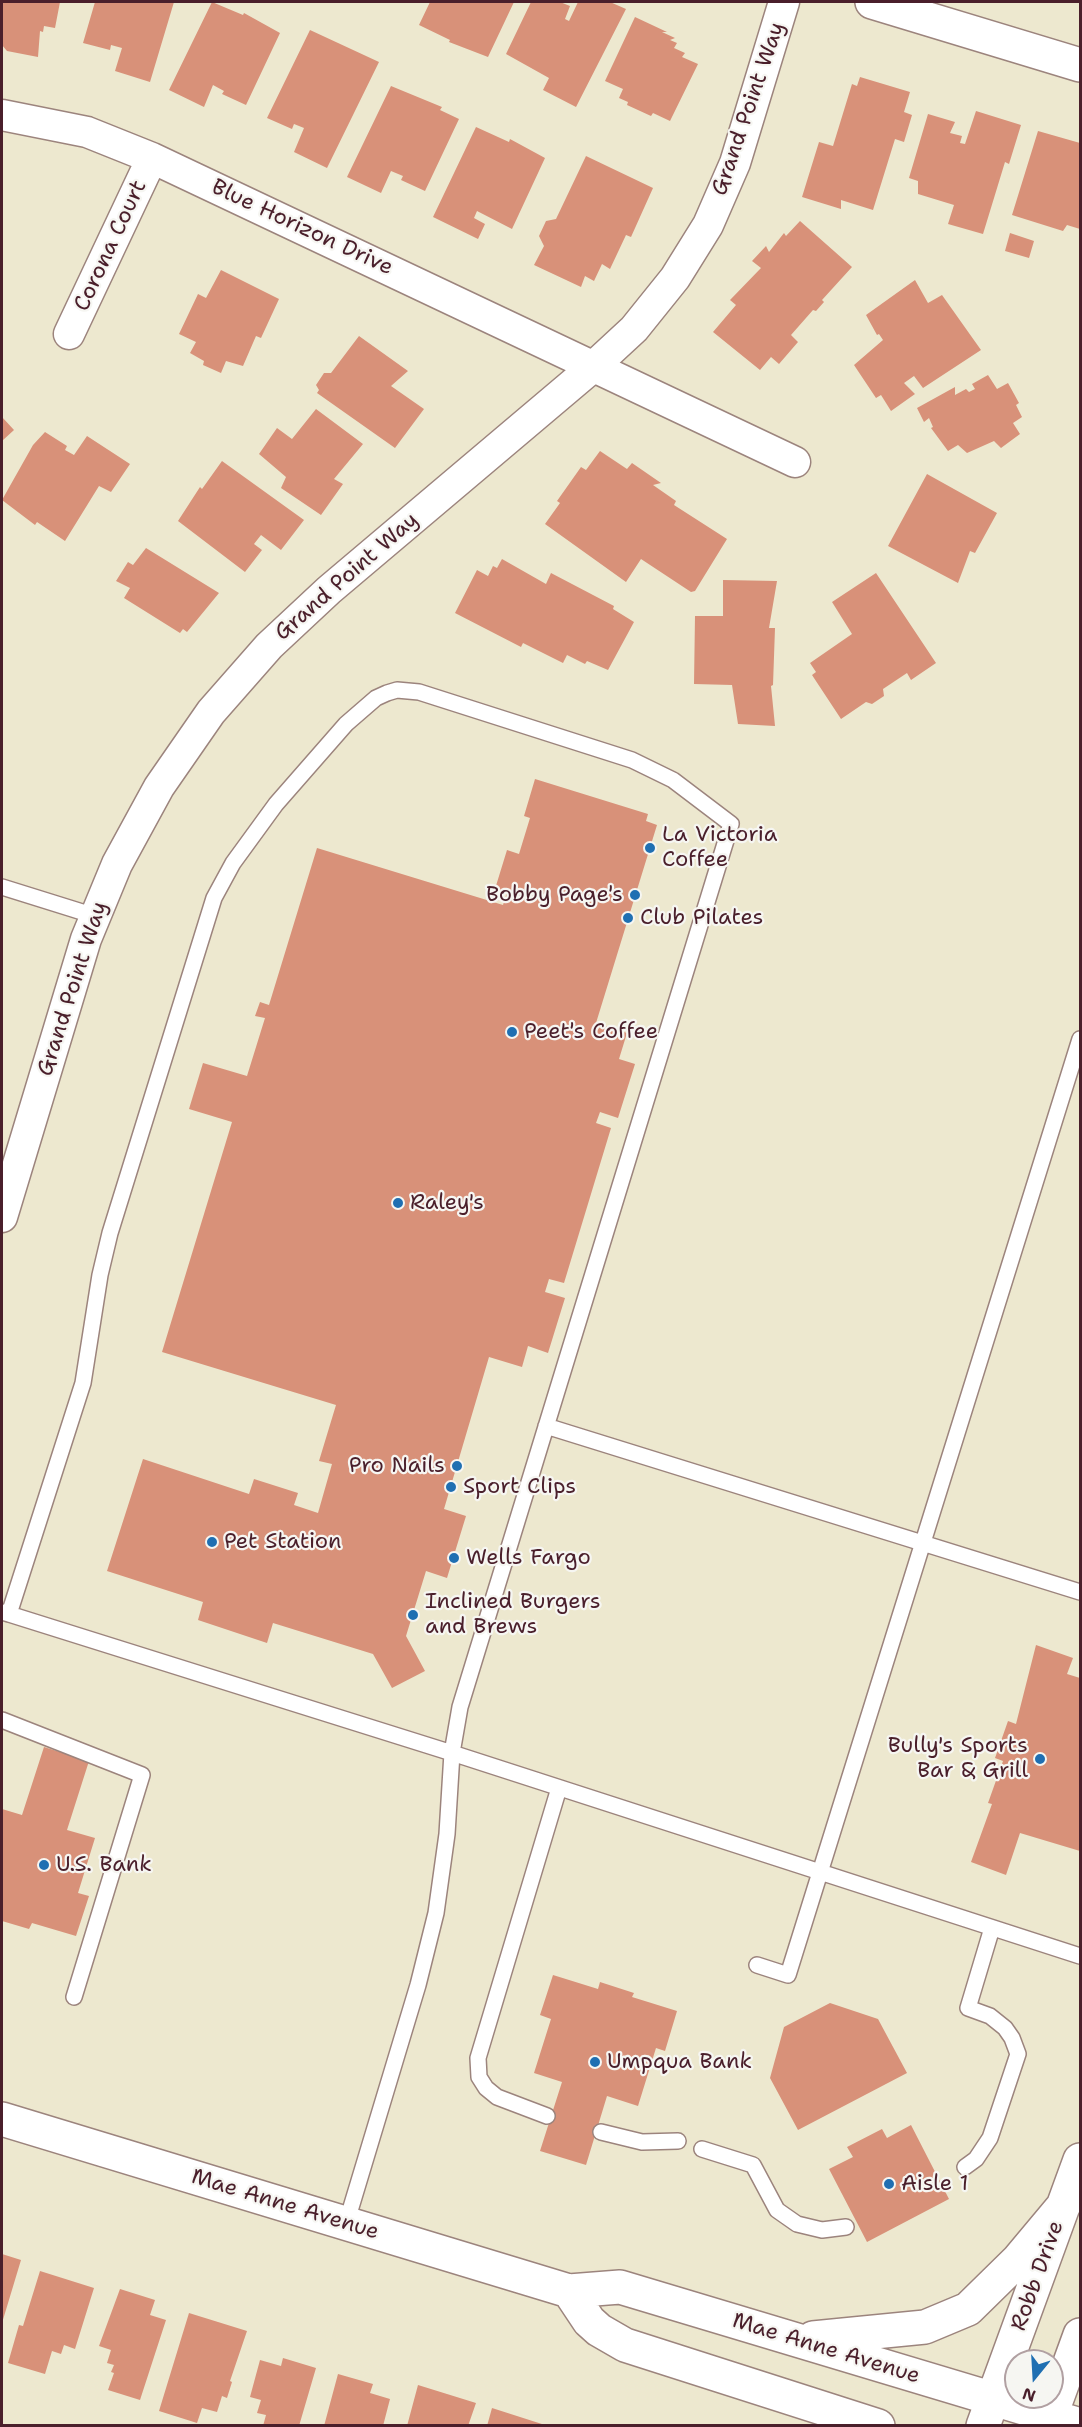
<!DOCTYPE html>
<html>
<head>
<meta charset="utf-8">
<style>
	body { margin:0 }
	#map { position:relative; width:1082px; height:2427px; overflow:hidden; background:#ede8cf; font-family:"Shantell Sans",sans-serif }
	canvas { display:block }
	.frame { position:absolute; inset:0; border:3px solid #4a1f2b; pointer-events:none }
	.north { position:absolute; left:1004px; top:2349px; width:60px; height:60px; box-sizing:border-box; background:#f6f6f2; border:2px solid #b1a0a2; border-radius:50%; rotate:198deg; font-size:16px; font-weight:700; line-height:24px; text-align:center; color:#4a1f2b }
	.north::after { content:''; display:block; margin:auto; width:21px; height:27px; background:#1f6fb2; clip-path:polygon(50% 0,100% 100%,50% 72%,0 100%) }
</style>
</head>
<body>
<div id="map">
<canvas width="1082" height="2427"></canvas>
<div class="frame"></div>
<div class="north">N</div>
</div>
<script>
const c = document.querySelector('canvas').getContext('2d');
c.lineJoin = 'round';
function paint(path, color) {
  c.fillStyle = color;
  c.fill(path, 'evenodd');
}
function toPath(rows) {
  const path = new Path2D();
  for (const r of rows) {
    path.moveTo(r[0], r[1]);
    for (let i = 2; i < r.length; i += 2) path.lineTo(r[i], r[i + 1]);
  }
  return path;
}
function strokePath(path, color, width, dash) {
  c.strokeStyle = color;
  c.lineWidth = width;
  c.lineCap = dash ? 'butt' : 'round';
  c.setLineDash(dash || []);
  c.stroke(path);
}
function write(font, color, halo, rows, align = 'center') {
  c.font = font + ' "Shantell Sans",sans-serif';
  c.lineWidth = 4.5;
  c.setLineDash([]);
  c.textBaseline = 'middle';
  c.strokeStyle = halo;
  c.fillStyle = color;
  for (const [text, x, y, turn = 0] of rows) {
    c.save();
    c.translate(x, y);
    c.rotate((+turn || 0) * Math.PI / 180);
    c.textAlign = isNaN(turn) ? turn : align;
    if (halo) c.strokeText(text, 0, 0);
    c.fillText(text, 0, 0);
    c.restore();
  }
}
const building = toPath([
	[2,2,60,2,55,28,44,26,43,32,40,31,38,57,7,51,2,45],
	[95,2,174,2,150,82,115,71,122,48,111,45,110,50,83,43],
	[212,2,243,15,244,13,280,33,246,105,222,94,224,91,213,85,204,107,169,90],
	[430,2,514,2,488,57,449,42,450,40,419,25],
	[531,2,560,2,570,6,565,19,569,21,578,2,610,2,626,9,576,107,543,90,549,78,506,54],
	[635,17,667,32,662,32,675,38,670,40,677,43,674,48,685,53,682,57,698,64,670,121,653,113,651,116,627,105,628,102,619,98,623,89,605,81],
	[310,30,379,62,327,168,294,152,304,128,294,124,292,129,267,118],
	[860,77,910,92,904,112,912,115,904,142,895,139,873,210,841,200,841,209,802,197,819,142,833,146,852,84,857,86],
	[391,86,442,107,440,110,459,119,425,191,401,180,403,176,391,171,381,193,347,177],
	[976,111,1021,125,1009,164,1005,162,983,234,948,224,954,205,918,194,918,181,909,178,928,114,955,122,950,133,962,136,960,143,965,144],
	[476,127,509,142,510,139,545,158,512,229,477,211,474,218,485,224,478,239,433,217],
	[1038,131,1080,143,1080,229,1067,225,1063,231,1012,215],
	[586,156,653,188,631,237,626,235,610,269,602,264,594,281,585,276,581,287,534,265,544,246,539,236,546,221,556,219],
	[800,221,852,267,822,300,824,302,816,311,813,310,791,335,798,342,779,364,771,357,760,370,713,332,736,305,730,300,761,268,752,261,766,246,769,252,784,233,786,236],
	[1010,233,1034,241,1029,258,1005,251],
	[221,270,279,299,261,338,256,336,243,366,226,361,221,373,203,365,204,361,190,353,196,342,179,334,198,294,206,298],
	[915,280,928,303,942,295,981,350,923,388,914,376,904,383,915,394,891,411,881,395,876,398,854,365,883,340,879,334,877,335,866,315],
	[359,336,408,371,391,386,424,409,395,448,317,393,319,390,316,385,324,373,331,373],
	[988,375,997,389,1008,383,1019,403,1016,405,1022,417,1013,423,1020,434,1001,448,994,441,967,453,958,445,948,451,931,428,933,427,929,418,924,422,917,408,955,387,955,395,966,389,969,392,975,389,972,384],
	[316,409,363,444,334,479,343,484,321,515,281,488,286,477,259,454,277,428,292,439],
	[2,417,14,430,2,441],
	[45,432,67,446,65,450,74,455,87,436,130,464,111,492,99,486,65,541,37,522,35,525,2,500,33,445],
	[600,451,627,469,632,463,661,483,653,485,676,501,674,505,727,539,695,591,691,592,641,559,626,582,545,524,560,503,557,501,581,467,586,470],
	[222,461,304,520,281,550,261,535,254,544,262,550,245,572,178,521,200,487,202,489],
	[927,474,997,513,975,553,970,551,958,583,888,546],
	[146,548,219,593,187,632,183,629,180,633,124,598,130,588,116,581,128,562,133,565],
	[502,559,546,584,551,573,614,606,613,609,634,622,608,670,587,661,585,664,567,655,563,663,523,643,521,647,455,613,477,570,488,576,493,566,497,568],
	[876,573,936,663,911,680,907,673,883,689,884,696,872,704,866,702,841,719,812,675,816,672,810,663,852,634,832,602],
	[723,580,777,581,769,628,775,628,773,685,771,686,775,726,738,724,732,685,694,684,695,616,723,616],
	[535,779,648,814,646,821,657,825,596,1023,627,1033,619,1059,635,1064,618,1118,600,1112,596,1123,611,1128,564,1283,549,1279,545,1292,565,1298,548,1353,528,1346,522,1367,489,1357,444,1509,466,1516,447,1578,426,1571,406,1636,425,1671,392,1688,373,1654,273,1623,267,1643,198,1620,203,1602,107,1571,143,1459,249,1494,254,1479,298,1493,294,1505,318,1513,332,1464,319,1461,336,1405,162,1352,232,1122,189,1109,203,1063,247,1076,265,1018,255,1016,260,1002,269,1005,317,848,503,905,507,893,495,889,507,850,519,854,530,818,524,816],
	[1036,1645,1073,1658,1067,1674,1080,1678,1080,1851,1020,1833,1006,1875,971,1862,992,1804,988,1803,1003,1761,995,1758,1008,1721,1016,1724],
	[44,1747,89,1761,67,1830,95,1838,78,1893,89,1896,76,1936,32,1923,29,1929,2,1921,2,1809,22,1815],
	[553,1975,598,1989,600,1982,634,1993,632,1997,677,2011,665,2051,656,2048,638,2106,607,2096,586,2165,540,2151,562,2082,534,2073,551,2019,540,2015],
	[830,2003,878,2019,907,2073,798,2130,770,2078,784,2027],
	[911,2125,949,2199,867,2242,829,2169,853,2157,847,2147,882,2129,887,2138],
	[2,2254,21,2260,2,2323],
	[40,2271,94,2288,75,2349,64,2345,61,2354,52,2351,45,2374,8,2363,19,2325,23,2326],
	[120,2289,155,2300,150,2315,166,2320,140,2400,108,2390,114,2373,111,2372,114,2365,107,2363,111,2350,99,2346],
	[189,2313,247,2331,230,2381,232,2382,227,2398,222,2396,217,2412,202,2408,197,2423,159,2411],
	[283,2358,316,2368,299,2426,263,2426,266,2415,257,2413,261,2400,250,2397,260,2360,281,2366],
	[338,2374,373,2384,370,2393,390,2399,383,2426,324,2426],
	[418,2385,476,2403,468,2426,407,2426],
	[492,2408,545,2425,545,2426,487,2426]
]);
const service = toPath([
	[2,887,95,916],
	[546,1426,1080,1592],
	[2,1612,9,1614,83,1383,100,1275,110,1233,214,898,233,863,276,804,346,724,376,698,387,693,397,690,419,692,632,760,673,780,731,824,460,1707,452,1753,447,1834,436,1913,418,1985,346,2224],
	[9,1614,452,1753,1080,1956],
	[2,1720,142,1775,74,1997],
	[757,1965,788,1975,1080,1039],
	[547,2116,497,2097,486,2088,479,2077,478,2058,559,1788],
	[601,2132,642,2142,678,2141],
	[702,2149,753,2165,777,2210,797,2224,822,2230,846,2227],
	[965,2167,976,2159,990,2138,1018,2054,1012,2038,1005,2028,990,2016,968,2008,992,1928]
]);
const minor = toPath([
	[2,115,87,132,152,158,795,462],
	[69,334,152,158],
	[2,1217,86,939,117,864,159,787,211,712,269,646,329,590,594,366,634,329,675,278,708,225,735,163,784,2]
]);
const tertiary = toPath([
	[872,2,1080,65]
]);
const secondary = toPath([
	[2,2119,569,2291,620,2287,1080,2425],
	[569,2291,589,2321,599,2330,625,2345,878,2426],
	[813,2338,925,2327,968,2309,1018,2260,1064,2205],
	[983,2426,1080,2160],
	[1047,2426,1080,2335]
]);
const markers = [
	[650,848,6,"#1f6fb2"],
	[635,895,6,"#1f6fb2"],
	[628,918,6,"#1f6fb2"],
	[512,1032,6,"#1f6fb2"],
	[398,1203,6,"#1f6fb2"],
	[457,1466,6,"#1f6fb2"],
	[451,1487,6,"#1f6fb2"],
	[212,1542,6,"#1f6fb2"],
	[454,1558,6,"#1f6fb2"],
	[413,1615,6,"#1f6fb2"],
	[1040,1759,6,"#1f6fb2"],
	[44,1865,6,"#1f6fb2"],
	[595,2062,6,"#1f6fb2"],
	[889,2184,6,"#1f6fb2"]
];
const streetNames = [
	["Grand Point Way",749,109,-71],
	["Blue Horizon Drive",302,228,25],
	["Corona Court",111,246,-65],
	["Grand Point Way",347,577,-41],
	["Grand Point Way",73,989,-72],
	["Mae Anne Avenue",285,2205,17],
	["Robb Drive",1038,2276,-70],
	["Mae Anne Avenue",826,2349,17]
];
const poiNames = [
	["La Victoria",662,835],
	["Coffee",662,860],
	["Bobby Page's",623,895,"right"],
	["Club Pilates",640,918],
	["Peet's Coffee",524,1032],
	["Raley's",410,1203],
	["Pro Nails",445,1466,"right"],
	["Sport Clips",463,1487],
	["Pet Station",224,1542],
	["Wells Fargo",466,1558],
	["Inclined Burgers",425,1602],
	["and Brews",425,1627],
	["Bully's Sports",1028,1746,"right"],
	["Bar & Grill",1028,1771,"right"],
	["U.S. Bank",56,1865],
	["Umpqua Bank",607,2062],
	["Aisle 1",901,2184]
];
paint(building, '#d89179');
strokePath(service, '#9c847d', 18);
strokePath(minor, '#9c847d', 33);
strokePath(tertiary, '#9c847d', 36);
strokePath(secondary, '#9c847d', 36);
strokePath(service, '#fff', 15);
strokePath(minor, '#fff', 30);
strokePath(tertiary, '#fff', 33);
strokePath(secondary, '#fff', 33);
for (const [x, y, r, color] of markers) {
  const dot = new Path2D();
  dot.arc(x, y, r, 0, 2 * Math.PI);
  c.fillStyle = color;
  c.fill(dot);
  strokePath(dot, '#f6f6f2', 2);
}
write('22px', '#4a1f2b', '#f6f6f2', streetNames);
write('22px', '#4a1f2b', '#f6f6f2', poiNames, 'left');
</script>
</body>
</html>
